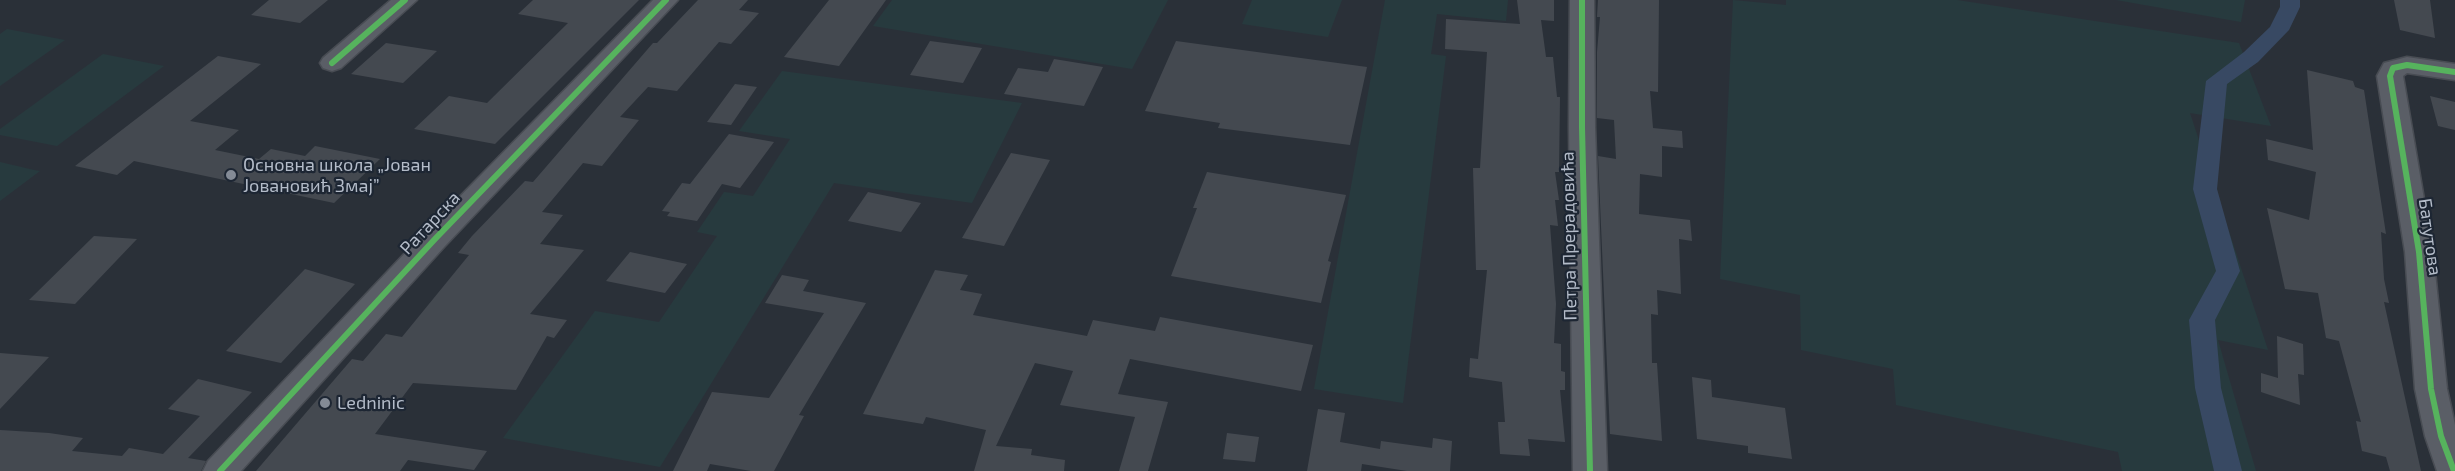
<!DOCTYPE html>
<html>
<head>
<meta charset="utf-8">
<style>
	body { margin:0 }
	canvas { display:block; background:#2a3038 }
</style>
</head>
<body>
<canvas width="2455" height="471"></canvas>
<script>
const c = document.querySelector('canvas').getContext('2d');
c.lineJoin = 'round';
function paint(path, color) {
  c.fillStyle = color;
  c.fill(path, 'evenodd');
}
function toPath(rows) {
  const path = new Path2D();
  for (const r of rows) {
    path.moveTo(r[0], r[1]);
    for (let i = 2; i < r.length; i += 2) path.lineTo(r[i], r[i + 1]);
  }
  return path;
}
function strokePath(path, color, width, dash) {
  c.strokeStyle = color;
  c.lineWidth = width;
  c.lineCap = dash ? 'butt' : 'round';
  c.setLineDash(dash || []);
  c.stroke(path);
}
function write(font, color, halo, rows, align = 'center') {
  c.font = font + ' "Exo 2",sans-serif';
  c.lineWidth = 4.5;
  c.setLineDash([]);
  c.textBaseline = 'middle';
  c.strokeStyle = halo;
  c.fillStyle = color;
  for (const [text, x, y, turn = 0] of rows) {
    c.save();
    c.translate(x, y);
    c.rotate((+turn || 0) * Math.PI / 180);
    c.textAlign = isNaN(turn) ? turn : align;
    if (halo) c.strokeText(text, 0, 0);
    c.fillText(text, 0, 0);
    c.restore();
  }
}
const green = toPath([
	[892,0,1168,0,1132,69,873,26],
	[1252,0,1342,0,1328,37,1242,24],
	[1385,0,1508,0,1506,21,1437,14,1431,54,1446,56,1403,403,1314,389],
	[1733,0,1786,5,1786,0,1957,0,2239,43,2271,126,2190,113,2268,350,2218,340,2256,471,2122,471,2118,452,1896,405,1893,369,1801,350,1800,295,1720,279],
	[2116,0,2245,0,2241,22],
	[7,29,65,40,0,86,0,34],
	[103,54,164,66,57,146,0,135,0,129],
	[782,71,1022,103,972,203,834,183,660,467,503,438,595,311,659,322,717,236,697,232,724,192,753,196,790,139,739,131],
	[0,162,34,170,40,171,0,201]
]);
const canal = toPath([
	[2280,0,2300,0,2300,7,2289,30,2258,62,2227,84,2217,189,2240,271,2215,320,2221,388,2242,471,2214,471,2195,388,2189,320,2216,271,2193,189,2206,81,2244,52,2270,27,2280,7,2280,0]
]);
const building = toPath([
	[269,0,328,0,300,23,251,15],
	[533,0,639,0,495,144,414,129,449,96,487,103,568,23,518,14],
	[698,0,748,0,739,10,759,13,731,44,719,42,677,91,648,87,620,117,639,120,602,166,583,163,542,212,563,215,540,244,584,250,530,314,567,320,554,338,547,336,516,390,413,383,375,434,487,451,474,470,408,460,400,471,256,471,352,359,363,361,386,334,402,337,469,255,458,253,472,236,525,181,533,182,653,43,657,43],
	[829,0,886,0,839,66,784,57],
	[1517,0,1554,0,1554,21,1541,20,1546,57,1553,57,1557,97,1560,97,1559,172,1555,172,1559,200,1555,200,1558,226,1550,225,1556,304,1554,343,1561,344,1561,371,1565,372,1565,390,1560,390,1565,442,1528,439,1530,456,1500,454,1498,422,1505,422,1502,382,1469,377,1470,358,1478,359,1487,270,1476,270,1473,168,1480,168,1487,52,1445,49,1446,19,1520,24],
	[1598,0,1659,0,1658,92,1650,91,1653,128,1682,131,1683,148,1662,146,1662,177,1640,174,1639,214,1690,220,1692,241,1679,239,1681,294,1657,290,1658,315,1651,314,1652,363,1657,363,1662,441,1610,434,1598,156,1616,159,1614,120,1597,118,1597,52,1600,17,1597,17],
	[2394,0,2430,0,2435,38,2400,30],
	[930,41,982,48,963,83,910,75],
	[1176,41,1367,67,1350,145,1218,128,1220,123,1145,111],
	[386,43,437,51,403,83,351,74],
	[218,56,261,64,190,121,239,130,215,150,259,159,271,149,305,156,315,146,380,159,334,203,134,161,117,175,75,166],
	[1054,59,1103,67,1084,106,1004,94,1018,68,1048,72],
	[2307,70,2353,81,2355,87,2364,90,2386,234,2381,232,2384,279,2389,303,2384,302,2421,471,2390,471,2386,457,2362,451,2356,421,2361,422,2339,341,2326,338,2318,293,2285,289,2267,208,2309,220,2316,172,2268,160,2266,139,2313,150],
	[735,84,757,87,731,125,707,122],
	[2430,96,2455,102,2455,130,2438,126],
	[729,134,774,142,740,188,722,184,697,221,667,216,670,212,662,211,682,183,690,184],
	[1011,153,1050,160,1004,246,962,238],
	[1207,172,1346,195,1328,261,1331,262,1321,303,1171,276,1197,208,1193,208],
	[868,192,921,203,901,232,848,221],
	[94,236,137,239,75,304,29,300],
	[630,252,687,264,665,293,606,281],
	[305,269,355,284,281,363,226,351],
	[935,270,968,275,960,290,982,294,973,315,1087,336,1093,320,1155,331,1160,317,1313,345,1301,391,1130,359,1118,394,1168,402,1148,471,1119,471,1135,417,1060,405,1073,371,1035,363,996,446,1032,449,1031,455,1065,460,1064,471,974,471,986,430,926,417,923,424,863,414],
	[782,275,809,280,803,291,866,303,799,415,804,416,774,471,751,471,710,464,707,471,673,471,712,392,769,398,824,313,765,303],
	[2277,336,2303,344,2304,375,2298,374,2300,405,2261,392,2261,373,2278,378],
	[0,353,49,357,0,409],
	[1692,377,1711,380,1712,397,1785,408,1792,459,1748,453,1748,446,1697,439],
	[198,379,252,392,188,458,206,461,201,471,0,471,0,430,49,433,83,438,72,451,122,456,129,448,163,454,200,416,168,409],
	[1318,409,1345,413,1340,442,1380,449,1381,441,1432,448,1433,438,1452,441,1450,471,1407,471,1362,464,1361,471,1307,471],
	[1227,433,1259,437,1255,462,1223,459]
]);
const minor = toPath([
	[391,0,417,0,341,68,332,71,323,68,320,63,323,58,391,0],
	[653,0,678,0,445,246,241,471,203,471,208,461,425,232,653,0],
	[1570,0,1594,0,1595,127,1607,471,1573,471,1569,127,1570,0],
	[2407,57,2455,64,2455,80,2407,73,2403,76,2433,252,2447,389,2455,425,2455,471,2437,471,2425,436,2415,389,2405,252,2377,76,2384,63,2407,57]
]);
const cycleway = toPath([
	[1582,0,1582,127,1590,471],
	[332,63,405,0],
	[220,471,435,239,666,0],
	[2454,471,2441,436,2431,389,2419,252,2390,76,2393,68,2407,65,2455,72]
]);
const markers = [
	[231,175,6,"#848b96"],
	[325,403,6,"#848b96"]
];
const poiNames = [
	["Основна школа „Јован",243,165],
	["Јовановић Змај”",243,186],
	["Ledninic",337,403]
];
const streetNames = [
	["Ратарска",430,223,-47],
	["Петра Прерадовића",1569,236,-91],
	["Батутова",2430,237,82]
];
paint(green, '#273a3e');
paint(canal, '#384963');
paint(building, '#444950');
strokePath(minor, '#484c53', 3);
paint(minor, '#5a5e66');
strokePath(cycleway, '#56b35d', 6);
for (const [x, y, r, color] of markers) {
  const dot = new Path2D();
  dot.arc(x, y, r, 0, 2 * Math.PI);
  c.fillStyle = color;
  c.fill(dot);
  strokePath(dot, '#1d2633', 2);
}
write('18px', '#b4bcc9', '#1d2633', poiNames, 'left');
write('18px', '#b4bcc9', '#1d2633', streetNames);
</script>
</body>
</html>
